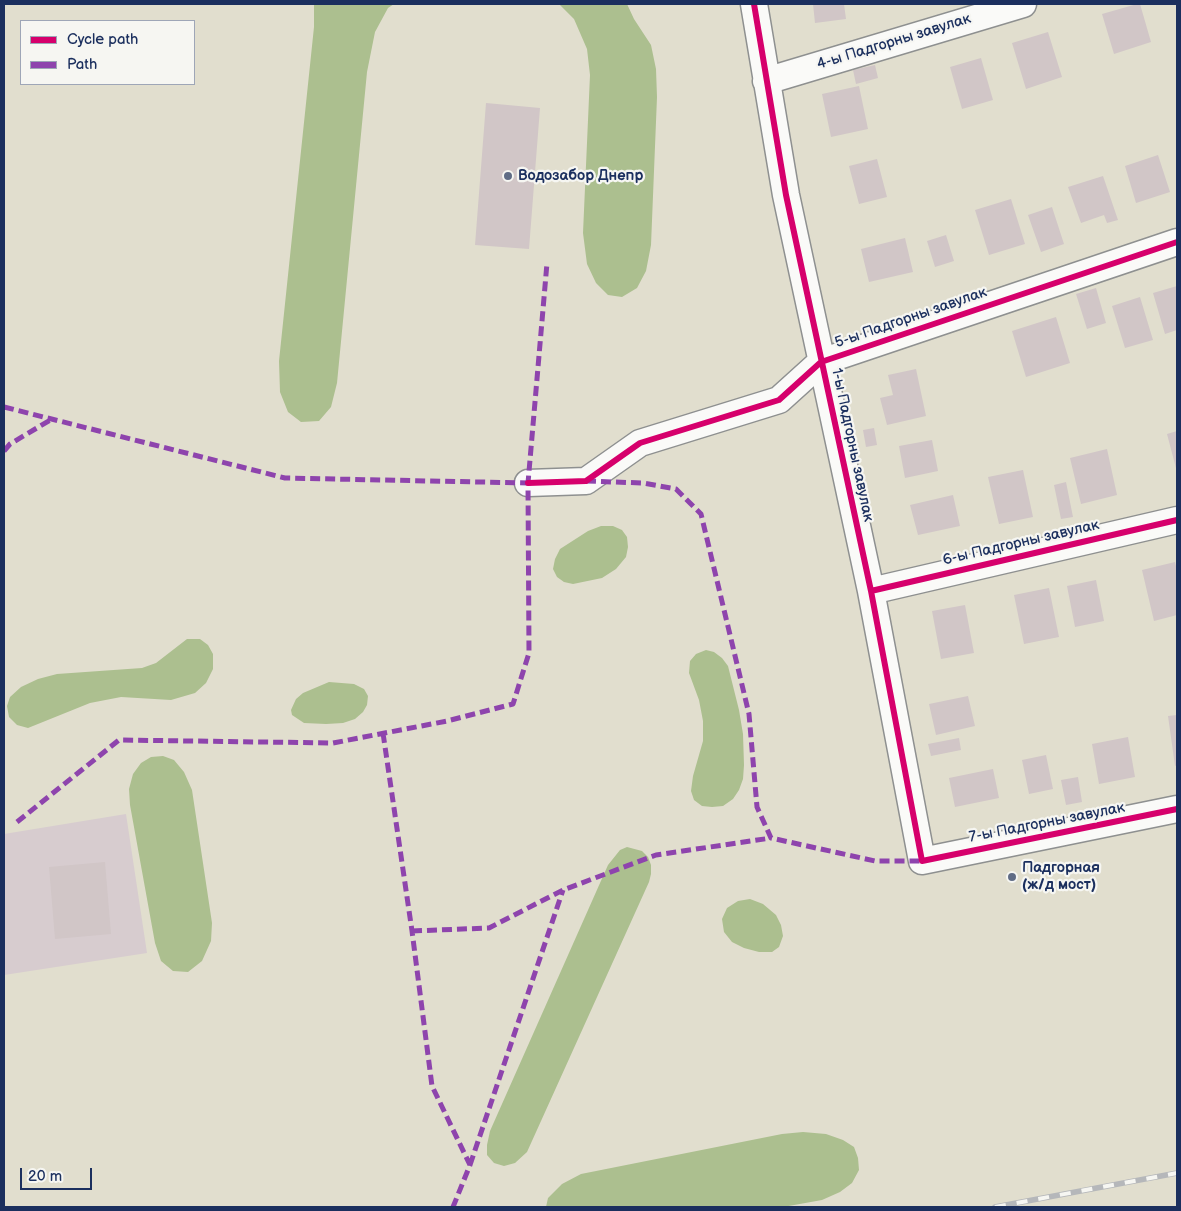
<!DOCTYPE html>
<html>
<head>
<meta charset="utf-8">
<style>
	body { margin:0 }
	#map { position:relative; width:1181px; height:1211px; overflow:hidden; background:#e1dece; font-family:"Balsamiq Sans",sans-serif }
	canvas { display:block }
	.frame { position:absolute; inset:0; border:5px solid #1b2f5e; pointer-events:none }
	.legend { position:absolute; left:20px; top:20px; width:175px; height:65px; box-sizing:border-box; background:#f6f6f2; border:1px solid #9ea6b7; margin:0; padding:6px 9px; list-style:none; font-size:15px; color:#1b2f5e }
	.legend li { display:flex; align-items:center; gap:10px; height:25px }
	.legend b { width:25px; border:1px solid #9ea6b7 }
	.scale { position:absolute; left:20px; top:1168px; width:72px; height:22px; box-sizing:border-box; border:2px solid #1b2f5e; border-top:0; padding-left:6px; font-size:15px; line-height:18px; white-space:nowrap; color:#1b2f5e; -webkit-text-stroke:4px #f6f6f2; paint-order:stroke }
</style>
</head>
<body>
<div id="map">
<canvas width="1181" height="1211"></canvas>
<div class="frame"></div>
<ul class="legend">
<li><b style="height:6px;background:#d6006c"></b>Cycle path</li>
<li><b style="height:6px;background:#8e44ad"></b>Path</li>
</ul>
<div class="scale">20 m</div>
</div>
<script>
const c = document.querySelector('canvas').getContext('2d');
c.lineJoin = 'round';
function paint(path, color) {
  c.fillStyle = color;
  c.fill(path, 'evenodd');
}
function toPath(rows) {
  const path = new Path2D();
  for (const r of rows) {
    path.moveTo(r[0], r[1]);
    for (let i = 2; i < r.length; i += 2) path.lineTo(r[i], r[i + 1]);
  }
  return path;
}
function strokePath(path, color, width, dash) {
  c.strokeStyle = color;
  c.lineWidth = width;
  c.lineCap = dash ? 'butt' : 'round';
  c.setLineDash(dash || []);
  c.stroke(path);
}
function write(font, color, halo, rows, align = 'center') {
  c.font = font + ' "Balsamiq Sans",sans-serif';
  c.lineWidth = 4.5;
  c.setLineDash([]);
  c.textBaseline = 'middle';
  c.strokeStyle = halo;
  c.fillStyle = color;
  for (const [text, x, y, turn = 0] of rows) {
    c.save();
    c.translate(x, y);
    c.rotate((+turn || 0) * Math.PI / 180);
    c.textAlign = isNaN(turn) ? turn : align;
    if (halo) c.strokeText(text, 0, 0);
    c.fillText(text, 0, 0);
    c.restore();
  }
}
const industrial = toPath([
	[126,814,147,953,4,975,4,834]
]);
const forest = toPath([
	[314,4,394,4,388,8,375,32,367,72,337,383,331,407,319,421,301,422,288,412,280,392,279,361,314,27],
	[559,4,627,4,634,19,651,45,656,69,657,97,651,245,646,271,637,288,622,297,608,295,596,283,587,264,583,233,590,75,587,49,574,19],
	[601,526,613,526,622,530,627,537,628,547,626,557,616,569,602,578,573,584,564,582,557,577,553,569,555,559,560,549,588,531],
	[187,639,200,639,208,645,213,654,213,669,206,683,195,693,171,700,121,697,90,703,28,728,17,725,9,717,7,706,10,697,21,687,38,679,57,674,142,668,156,663],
	[706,650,714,652,722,658,728,666,739,710,743,734,744,765,743,779,739,790,733,799,723,806,712,807,702,806,694,800,691,791,693,776,703,741,703,721,699,700,689,673,690,661,696,654],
	[329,682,354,684,364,689,368,696,367,705,363,712,355,719,343,723,326,724,304,723,292,715,291,710,296,699,303,693],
	[163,756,174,760,184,772,192,790,212,923,211,941,202,961,188,972,173,971,161,961,155,943,130,805,129,789,133,774,141,763,151,757],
	[627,847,642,851,648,857,651,865,651,874,649,882,527,1152,515,1163,504,1166,494,1163,487,1155,487,1145,490,1131,608,865,620,850],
	[750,899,763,904,776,915,781,925,783,936,779,947,772,952,759,952,744,948,732,942,724,932,722,919,727,908,738,901],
	[803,1132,826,1134,843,1140,854,1147,858,1158,859,1170,852,1183,840,1192,822,1200,783,1207,546,1207,548,1198,562,1184,581,1174,782,1134]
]);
const building = toPath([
	[813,4,844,4,846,19,815,23],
	[1137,4,1140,4,1151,42,1114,54,1102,14],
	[1048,32,1062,77,1026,89,1012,43],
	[981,58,993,100,962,109,950,67],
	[875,65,878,78,856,84,853,70],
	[859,86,868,129,831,137,822,94],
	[486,103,540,108,529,249,475,245],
	[1158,155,1170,192,1136,203,1125,166],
	[877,159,887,197,859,204,849,166],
	[1103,176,1118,220,1107,223,1104,215,1081,223,1068,187],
	[1011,199,1025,244,989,255,975,210],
	[1052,207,1064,244,1041,252,1028,215],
	[946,235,954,261,935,267,927,241],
	[905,238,913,272,869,282,861,249],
	[1177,286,1177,330,1165,334,1153,293],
	[1096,288,1106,323,1087,329,1076,294],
	[1140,297,1153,340,1125,348,1112,306],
	[1056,317,1070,363,1026,377,1012,331],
	[916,369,926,416,887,425,880,398,893,395,888,375],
	[874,428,877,445,866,447,863,430],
	[1177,431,1177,472,1167,434],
	[932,440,938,471,905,478,899,446],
	[1107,449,1117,495,1081,504,1070,458],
	[1023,470,1033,517,999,524,988,477],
	[1066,482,1073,517,1061,519,1054,485],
	[953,495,960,526,918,535,910,505],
	[1175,562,1177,570,1177,615,1154,621,1142,570],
	[1096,580,1104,621,1075,627,1067,586],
	[1049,588,1059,637,1024,644,1014,595],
	[965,605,974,653,941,659,932,611],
	[968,696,975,726,936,735,929,704],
	[1177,715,1177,765,1175,766,1168,716],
	[1128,737,1135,777,1099,784,1092,744],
	[959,738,961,750,931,756,928,744],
	[1046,755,1053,789,1029,794,1022,760],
	[993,769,999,798,955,807,949,778],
	[1078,777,1082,802,1066,805,1061,780],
	[105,862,111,934,55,939,49,867]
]);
const minor = toPath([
	[754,4,786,195,871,591,922,861,1177,809],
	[766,81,1023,4],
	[528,483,586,481,640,443,779,400,821,362,1177,242],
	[871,591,1177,520]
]);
const rail = toPath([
	[995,1207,1177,1173]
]);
const quiet = toPath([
	[4,407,285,478,528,483],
	[4,451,10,444,52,419],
	[586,481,643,483,676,489,701,514,749,714,757,807,771,838,875,861,922,861],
	[383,733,412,931,432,1086,470,1165,453,1207],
	[17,822,119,740,333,743,447,721,513,704,529,653,528,483,547,263],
	[412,931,489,928,563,890,656,855,771,838],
	[470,1165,563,890]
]);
const cycleway = toPath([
	[754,4,786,195,871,591,922,861,1177,809],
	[528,483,586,481,640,443,779,400,821,362,1177,242],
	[871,591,1177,520]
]);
const markers = [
	[508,176,5,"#606c85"],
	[1012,877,5,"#606c85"]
];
const streetNames = [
	["4-ы Падгорны завулак",894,42,-17],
	["5-ы Падгорны завулак",911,318,-19],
	["1-ы Падгорны завулак",852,445,78],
	["6-ы Падгорны завулак",1021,543,-13],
	["7-ы Падгорны завулак",1047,823,-11]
];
const poiNames = [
	["Водозабор Днепр",518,176],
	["Падгорная",1022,868],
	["(ж/д мост)",1022,885]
];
paint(industrial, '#d7cccf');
paint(forest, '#acbf8f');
paint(building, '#d1c6c7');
strokePath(minor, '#8e9090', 29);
strokePath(minor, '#fafaf8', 26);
strokePath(rail, '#b5b7ba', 5.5);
strokePath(rail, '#f6f6f2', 4, [11]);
strokePath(quiet, '#8e44ad', 5, [10, 5]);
strokePath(cycleway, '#d6006c', 6);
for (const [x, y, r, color] of markers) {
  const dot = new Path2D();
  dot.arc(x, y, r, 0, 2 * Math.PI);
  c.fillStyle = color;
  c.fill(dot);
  strokePath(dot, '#f6f6f2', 2);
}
write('15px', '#1b2f5e', '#f6f6f2', streetNames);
write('bold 15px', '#1b2f5e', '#f6f6f2', poiNames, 'left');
</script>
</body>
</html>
